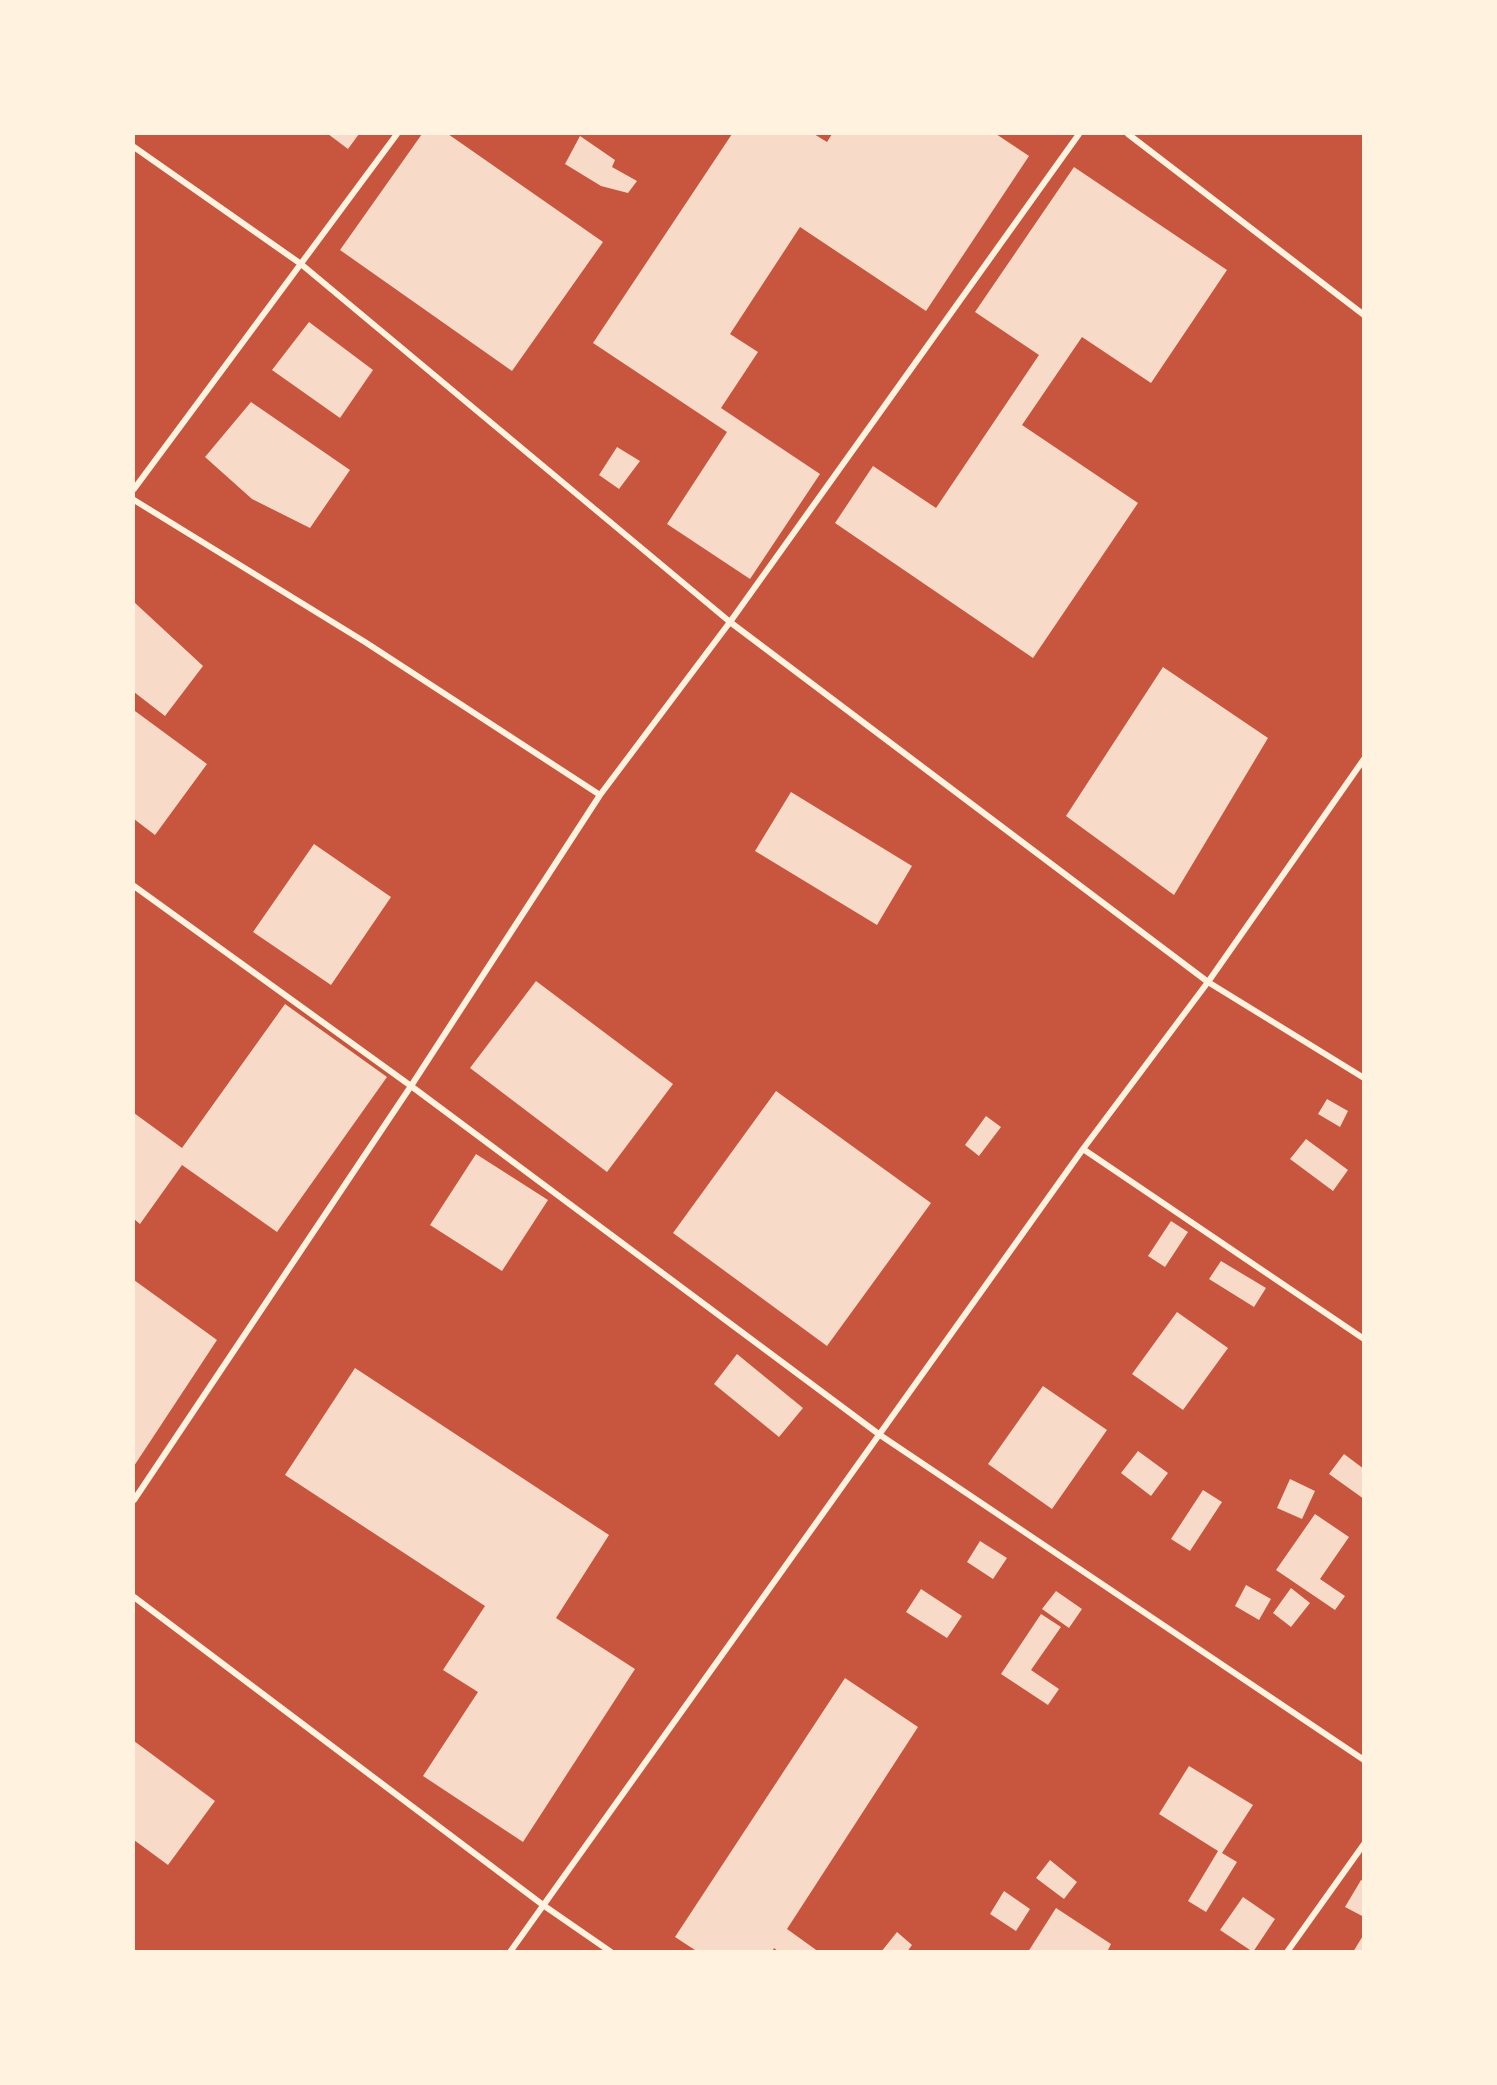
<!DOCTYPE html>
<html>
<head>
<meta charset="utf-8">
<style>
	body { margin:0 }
	#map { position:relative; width:1497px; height:2085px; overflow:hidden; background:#c8553d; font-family:Spectral,serif }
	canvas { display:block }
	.frame { position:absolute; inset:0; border:135px solid #fff3e0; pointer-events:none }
</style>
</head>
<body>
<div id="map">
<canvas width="1497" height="2085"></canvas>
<div class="frame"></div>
</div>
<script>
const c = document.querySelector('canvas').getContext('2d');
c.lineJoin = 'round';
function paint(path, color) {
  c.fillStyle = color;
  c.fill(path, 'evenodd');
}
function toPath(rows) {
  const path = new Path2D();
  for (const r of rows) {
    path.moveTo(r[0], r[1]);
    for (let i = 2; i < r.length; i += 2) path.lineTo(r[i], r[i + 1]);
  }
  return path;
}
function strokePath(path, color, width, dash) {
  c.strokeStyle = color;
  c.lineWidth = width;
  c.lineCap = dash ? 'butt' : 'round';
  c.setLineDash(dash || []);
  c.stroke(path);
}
const building = toPath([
	[328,134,359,134,348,149],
	[422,134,448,134,603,242,512,371,340,250],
	[732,134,814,134,827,142,832,134,996,134,1029,156,926,311,800,227,730,334,758,352,721,408,820,474,750,579,667,524,727,432,593,343],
	[580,136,615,160,612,167,637,181,628,193,601,186,565,164],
	[1074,167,1227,270,1151,383,1082,337,1022,425,1138,503,1033,658,835,523,873,466,936,508,1039,355,975,312],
	[309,322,373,370,340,418,272,370],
	[251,402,350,470,310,528,252,499,205,457],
	[617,447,640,461,619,489,599,475],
	[134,602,203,666,165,716,134,692],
	[1163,667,1268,738,1174,895,1066,816],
	[135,711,207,764,155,835,134,819],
	[791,792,912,866,877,925,755,851],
	[314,844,391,897,331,985,253,932],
	[536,981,673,1084,607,1172,470,1068],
	[285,1004,387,1077,277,1232,182,1165,140,1224,134,1219,134,1113,182,1148],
	[776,1091,931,1203,827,1346,673,1233],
	[1327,1099,1348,1111,1340,1127,1318,1114],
	[986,1116,1001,1127,979,1156,965,1145],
	[1306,1139,1348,1170,1333,1191,1290,1159],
	[476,1154,548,1200,502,1271,430,1225],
	[1171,1221,1188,1232,1165,1267,1148,1256],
	[1221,1261,1266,1288,1254,1307,1209,1279],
	[134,1280,217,1340,134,1466],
	[1177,1312,1228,1348,1183,1410,1132,1374],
	[737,1354,803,1408,779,1437,714,1384],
	[355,1368,609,1535,556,1618,635,1669,523,1842,423,1776,478,1692,443,1670,485,1606,285,1475],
	[1043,1386,1107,1430,1052,1509,988,1464],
	[1138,1451,1168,1473,1151,1496,1121,1473],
	[1344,1454,1364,1469,1364,1499,1329,1474],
	[1290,1479,1315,1491,1302,1519,1277,1508],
	[1203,1490,1222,1502,1190,1551,1171,1539],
	[1315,1514,1349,1537,1320,1579,1345,1596,1335,1610,1276,1570],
	[980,1541,1007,1558,993,1579,967,1562],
	[1246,1585,1271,1599,1259,1620,1235,1606],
	[1291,1588,1310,1603,1291,1627,1273,1613],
	[921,1589,962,1616,947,1638,906,1612],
	[1056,1591,1082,1609,1069,1628,1042,1609],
	[1041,1614,1061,1627,1031,1670,1059,1689,1048,1705,1001,1674],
	[845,1678,918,1727,787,1929,819,1952,779,1952,774,1948,772,1952,698,1952,675,1937],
	[134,1741,215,1801,168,1865,134,1840],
	[1189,1766,1253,1805,1222,1853,1237,1862,1206,1912,1188,1901,1218,1851,1159,1814],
	[1050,1860,1077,1882,1064,1899,1036,1878],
	[1361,1880,1364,1881,1364,1917,1345,1907],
	[1004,1891,1030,1909,1016,1931,990,1914],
	[1243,1897,1275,1919,1253,1952,1220,1930],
	[1056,1908,1111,1944,1107,1952,1028,1952],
	[897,1932,912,1945,907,1952,881,1952],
	[1364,1934,1364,1952,1353,1952]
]);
const minor = toPath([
	[1128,134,1364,315],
	[134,147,301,264,730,622,1208,982,1364,1078],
	[134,489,397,134],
	[134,500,365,642,600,795],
	[134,886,411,1086,880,1435,1364,1760],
	[1083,1149,1364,1339],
	[134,1500,411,1086,600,795,730,622,1079,134],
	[134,1597,543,1905,611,1952],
	[510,1952,1083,1149,1208,982,1364,759],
	[1287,1952,1364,1844]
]);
paint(building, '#f7dbc8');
strokePath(minor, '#fff3e0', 6);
</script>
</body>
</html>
